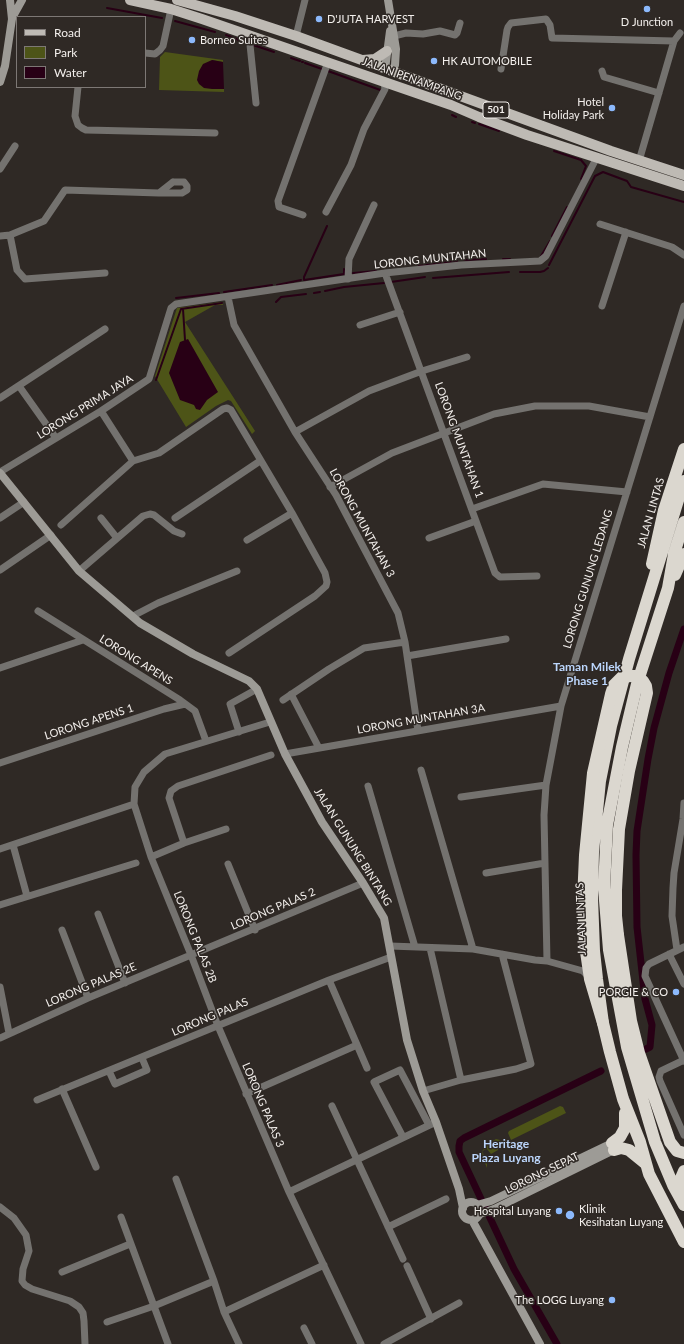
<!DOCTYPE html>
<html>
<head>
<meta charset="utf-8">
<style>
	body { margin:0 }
	#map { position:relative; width:684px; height:1344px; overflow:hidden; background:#2f2925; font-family:Lato,sans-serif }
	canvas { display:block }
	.legend { position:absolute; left:16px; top:16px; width:130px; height:72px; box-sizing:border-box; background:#2f2925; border:1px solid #7d7875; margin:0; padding:5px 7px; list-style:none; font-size:12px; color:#f3efec }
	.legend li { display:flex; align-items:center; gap:8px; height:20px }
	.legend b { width:20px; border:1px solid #7d7875 }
</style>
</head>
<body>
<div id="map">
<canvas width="684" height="1344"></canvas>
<ul class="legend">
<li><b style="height:5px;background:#bebab4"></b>Road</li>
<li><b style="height:11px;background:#4d5417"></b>Park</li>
<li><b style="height:11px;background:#280015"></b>Water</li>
</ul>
</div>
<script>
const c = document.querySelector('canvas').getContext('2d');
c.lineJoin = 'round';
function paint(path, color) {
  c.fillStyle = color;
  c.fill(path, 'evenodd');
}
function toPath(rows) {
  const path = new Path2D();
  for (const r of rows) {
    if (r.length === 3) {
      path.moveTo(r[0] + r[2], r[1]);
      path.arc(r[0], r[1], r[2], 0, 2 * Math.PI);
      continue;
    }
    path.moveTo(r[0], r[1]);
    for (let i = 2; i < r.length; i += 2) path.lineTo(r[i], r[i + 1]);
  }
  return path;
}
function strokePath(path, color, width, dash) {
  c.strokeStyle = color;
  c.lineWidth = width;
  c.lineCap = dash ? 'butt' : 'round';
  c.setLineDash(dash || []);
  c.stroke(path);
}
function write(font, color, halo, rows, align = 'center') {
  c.font = font + ' Lato,sans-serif';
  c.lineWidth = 3;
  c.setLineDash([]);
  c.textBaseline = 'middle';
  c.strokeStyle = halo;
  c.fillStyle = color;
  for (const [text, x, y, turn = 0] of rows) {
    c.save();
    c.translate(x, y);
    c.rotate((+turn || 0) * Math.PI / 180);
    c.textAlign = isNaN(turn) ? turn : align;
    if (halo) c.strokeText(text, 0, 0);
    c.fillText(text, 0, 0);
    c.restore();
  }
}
const green = toPath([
	[165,52,223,60,223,62,212,60,212,89,224,89,224,92,159,90,160,57],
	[222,302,223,305,215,305,185,322,255,431,252,434,231,401,228,400,216,406,186,427,155,376,177,308],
	[560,1106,563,1107,566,1113,511,1140,508,1133,509,1131],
	[496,1139,500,1140,502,1145,498,1148,498,1150,491,1154,487,1149,482,1151,485,1157,487,1158,487,1168,481,1153,486,1145]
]);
const water = toPath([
	[212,60,223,62,224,89,212,89,204,88,199,84,197,80,199,71,203,64],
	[188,339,218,392,207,400,200,410,196,409,194,405,180,400,169,373,180,342]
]);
const stream = toPath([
	[107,8,162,18],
	[175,21,215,32],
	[226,35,247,43],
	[253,45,274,52],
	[291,58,300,61],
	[302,62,303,62],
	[305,63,322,69],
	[328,71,383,91],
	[452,115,456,117],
	[472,122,475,123],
	[479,124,499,131],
	[554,151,581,160,586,166,581,179],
	[327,226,304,277,304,280,344,274,344,269],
	[552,236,567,207],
	[541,256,550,241],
	[503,259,510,259],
	[464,260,486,259],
	[549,265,595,176,603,172,627,181,631,187,684,202],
	[419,266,457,261],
	[520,272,540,272,544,271,548,268],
	[353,273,376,271],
	[433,278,509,272],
	[391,282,425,277],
	[277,285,301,280],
	[325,291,344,287,384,283],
	[224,292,272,285],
	[314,293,320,292],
	[176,298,219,293],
	[276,302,281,297,306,294],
	[183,309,185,340],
	[156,380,181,309,222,303]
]);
const canal = toPath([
	[646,1049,650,1047,652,1025,645,999,637,927,636,855,637,831,648,759,654,728,669,673,684,629],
	[557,1344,514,1269,459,1152,459,1146,460,1141,464,1138,601,1071]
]);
const street = toPath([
	[249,35,256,103],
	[296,36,305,0],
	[394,36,406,33,423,34,440,31,455,35,457,33,460,23],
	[145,53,155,54,160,50,163,46,171,9],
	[501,69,507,30,508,27,511,23,546,19,550,25,552,38,674,41],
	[602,71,604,77,659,93],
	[78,87,75,116,78,125,82,128,86,130,215,133],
	[639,161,674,41,680,33],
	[0,169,15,146],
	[173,182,184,182,187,186,187,190,182,193,159,193,173,182],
	[326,212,351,165,364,129,385,89,384,82],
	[303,215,279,207,278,201,328,62],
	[600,224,672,247,684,255],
	[10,235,17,270,25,279,105,273],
	[0,236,10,235,44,221,65,190,159,193],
	[385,273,495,573,500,577,537,576],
	[348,279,349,259,374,205],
	[228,297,234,325,295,432,336,495,398,613,405,642,418,731],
	[602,306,626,232],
	[360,325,400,312],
	[19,386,56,438],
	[0,398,105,329],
	[101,411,133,461],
	[295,432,369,391,422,371,467,357],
	[0,472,101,411,149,379,171,308,176,304,385,273,461,265,540,261,546,256,597,157],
	[330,487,392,453,494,414,535,406,589,406,650,417],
	[472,509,543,484,627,492],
	[0,518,24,502],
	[101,518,117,538],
	[175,518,260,461],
	[61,525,133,461,159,453,223,409,227,408,231,410,292,513,325,573,327,582,326,586,315,596,229,653],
	[429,538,476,521],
	[247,540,292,513],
	[0,570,51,535],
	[79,571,143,516,150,514,154,515,174,531,182,534],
	[38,611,180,700,195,711,206,741],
	[133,616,158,603,237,571],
	[407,656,506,639],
	[0,668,83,640],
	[291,694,319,748],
	[283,700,329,669,364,648,405,642],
	[270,722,165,754,144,772,135,787,134,804,151,857,191,955,218,1026,289,1192,361,1344],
	[239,732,230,704,257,689],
	[285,754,561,706],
	[0,763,164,709,185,704],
	[421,770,473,949],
	[368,786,415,947],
	[461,797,546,785],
	[184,843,169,798,171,791,178,786,271,755],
	[13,845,27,896],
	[0,849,134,804],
	[151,857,184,843,226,829],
	[228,864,255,930],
	[486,873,545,863],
	[0,905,136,863],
	[98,914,125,983],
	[62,930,88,998],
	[390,946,473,949,535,960,547,961,583,971,589,977],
	[684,947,649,964,646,968,645,976,684,1061],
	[430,948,461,1080],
	[677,950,672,916,673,888,674,873,683,819,684,803],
	[669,954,684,984],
	[547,961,544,815,546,785,561,706,684,306],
	[329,980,367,1068],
	[0,987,9,1033],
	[0,1038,88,998,363,883],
	[684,1060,661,1071,659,1077,660,1081,684,1135],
	[109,1071,115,1084,147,1070,142,1058],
	[62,1089,96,1167],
	[423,1091,461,1080,516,1069,531,1064,502,954],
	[246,1094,357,1045],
	[37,1100,329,980,391,957],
	[332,1106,403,1259],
	[403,1137,374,1082,400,1070,429,1125],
	[176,1179,214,1281,224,1312,239,1344],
	[289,1192,436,1122],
	[0,1207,14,1218,26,1235,29,1251,23,1269,22,1281,25,1285,32,1289,70,1301,79,1307,83,1313,84,1321,85,1344],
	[121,1217,168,1344],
	[388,1227,446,1199],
	[407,1266,431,1319],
	[62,1272,130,1244],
	[224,1312,324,1265],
	[107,1322,154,1306,214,1281],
	[304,1328,312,1344],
	[384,1344,459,1303]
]);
const secondary = toPath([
	[388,0,396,49,395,65,392,71],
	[12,18,22,0],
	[385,69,390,31],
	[0,82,5,66,12,19,10,0],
	[0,473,79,571,140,623,193,654,249,681,257,689,285,754,322,822,363,883,384,918,407,1040,423,1091,436,1122,459,1189,463,1208],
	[471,1211,9],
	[477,1205,491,1201,612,1143],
	[480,1214,494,1209,614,1150],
	[472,1220,540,1344]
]);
const primary = toPath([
	[130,0,171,9,202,19,451,105,479,117,527,135,684,186],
	[177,0,235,16,296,36,611,151,684,175],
	[363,60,375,59,387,51]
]);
const highway = toPath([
	[684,481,629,659,611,726,600,781,593,852,592,897,594,951,597,979,603,1023,610,1052,623,1099,640,1142,649,1174,684,1242],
	[684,522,674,554,668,588,637,684,622,747,607,825,604,888,609,950,627,1047,655,1142,673,1185,684,1205],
	[652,564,664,510,684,449],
	[675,575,684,554],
	[618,935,631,1021,639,1053,670,1142,677,1151,684,1153],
	[612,1143,620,1137,625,1128,625,1113],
	[614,1150,621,1148,629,1150,645,1163],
	[682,1197,680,1190,681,1178,684,1171]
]);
const highwayBridge = toPath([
	[603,1023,590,979,585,945,583,901,585,855,593,773,611,694,614,685,622,677,631,676,637,676,643,681,646,686,647,693,629,771,619,829,616,890,616,916,618,935]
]);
const markers = [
	[647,9,4,"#8cb9fc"],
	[319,19,4,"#8cb9fc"],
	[192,40,4,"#8cb9fc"],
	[434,61,4,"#8cb9fc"],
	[612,108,4,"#8cb9fc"],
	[676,992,4,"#8cb9fc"],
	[559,1211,4,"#8cb9fc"],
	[570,1215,5,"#8cb9fc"],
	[612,1300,4,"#8cb9fc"]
];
const shields = [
	[496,110,26]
];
const shieldNames = [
	["501",496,110]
];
const poiNames = [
	["D'JUTA HARVEST",327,19],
	["D Junction",647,22,"center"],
	["Borneo Suites",200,40],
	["HK AUTOMOBILE",442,61],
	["Hotel",604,102,"right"],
	["Holiday Park",604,115,"right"],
	["PORGIE & CO",668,992,"right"],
	["Klinik",579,1209],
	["Kesihatan Luyang",579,1222],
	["Hospital Luyang",551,1211,"right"],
	["The LOGG Luyang",604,1300,"right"]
];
const streetNames = [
	["JALAN PENAMPANG",412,79,20],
	["LORONG MUNTAHAN",430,259,-6],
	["LORONG PRIMA JAYA",85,407,-32],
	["LORONG MUNTAHAN 1",459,440,70],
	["JALAN LINTAS",651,513,-74],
	["LORONG MUNTAHAN 3",362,523,61],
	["LORONG GUNUNG LEDANG",588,579,-73],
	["LORONG APENS",136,660,32],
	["LORONG MUNTAHAN 3A",421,719,-10],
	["LORONG APENS 1",89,722,-18],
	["JALAN GUNUNG BINTANG",353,847,58],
	["LORONG PALAS 2",273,909,-23],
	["JALAN LINTAS",581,919,-92],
	["LORONG PALAS 2B",195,937,68],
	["LORONG PALAS 2E",91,985,-23],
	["LORONG PALAS",210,1017,-23],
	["LORONG PALAS 3",263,1105,67],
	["LORONG SEPAT",542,1173,-26]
];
const neighbourhoodNames = [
	["Taman Milek",587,667],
	["Phase 1",587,681],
	["Heritage",506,1144],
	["Plaza Luyang",506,1158]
];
paint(green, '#4d5417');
paint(water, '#280015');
strokePath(stream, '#280015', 2);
strokePath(canal, '#280015', 7);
strokePath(street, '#74726f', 7);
strokePath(secondary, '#9d9b96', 8);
strokePath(primary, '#bebab4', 10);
strokePath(highway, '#dbd7cf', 12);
strokePath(highwayBridge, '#dbd7cf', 12);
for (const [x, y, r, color] of markers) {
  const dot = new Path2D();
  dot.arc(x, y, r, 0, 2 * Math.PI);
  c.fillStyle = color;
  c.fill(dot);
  strokePath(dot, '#2f2925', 1.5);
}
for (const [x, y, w] of shields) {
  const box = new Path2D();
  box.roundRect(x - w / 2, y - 8, w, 16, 3);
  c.fillStyle = '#2f2925';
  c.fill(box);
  strokePath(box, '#f3efec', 1);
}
write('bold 10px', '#f3efec', null, shieldNames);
write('11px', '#f3efec', '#2f2925', poiNames, 'left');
write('11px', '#f3efec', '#2f2925', streetNames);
write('bold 12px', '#bbd5fb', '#2f2925', neighbourhoodNames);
</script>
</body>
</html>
